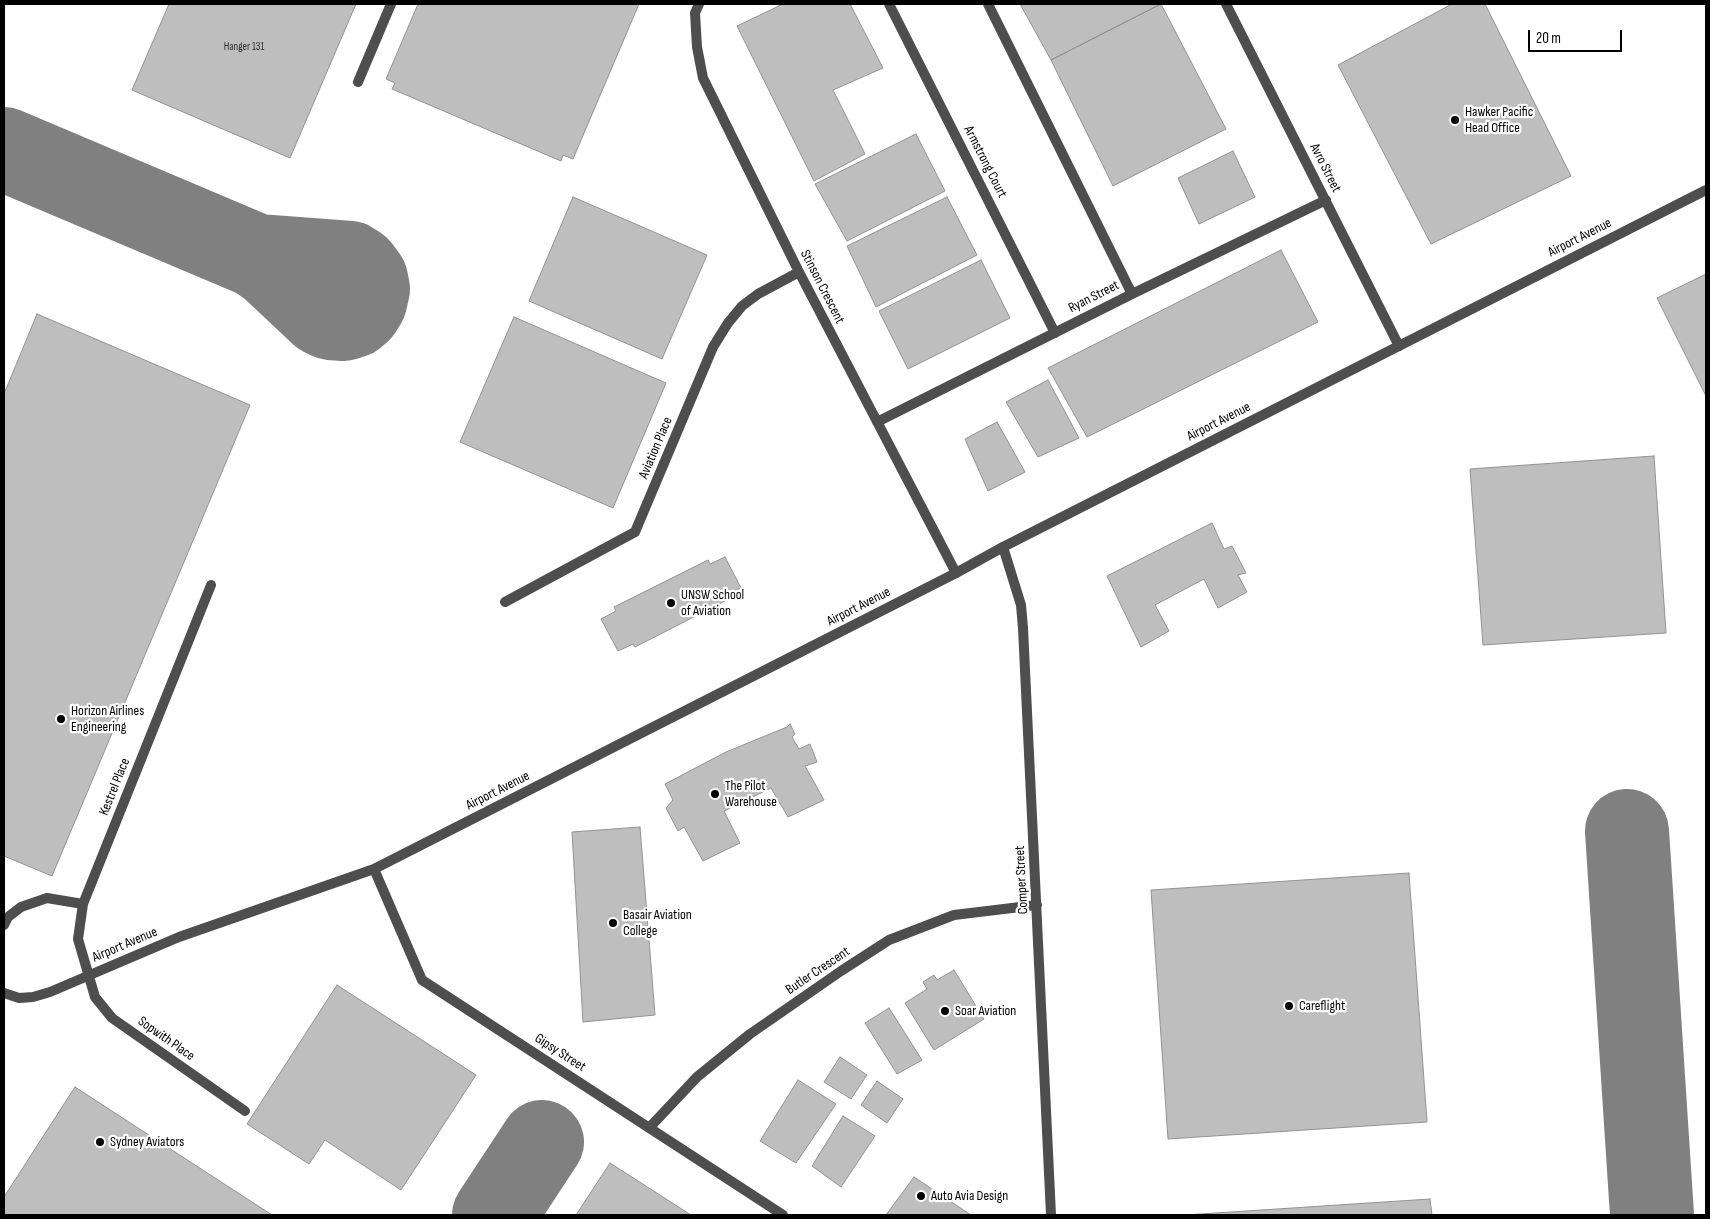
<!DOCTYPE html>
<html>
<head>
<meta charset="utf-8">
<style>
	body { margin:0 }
	#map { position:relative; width:1710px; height:1219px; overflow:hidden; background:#fff; font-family:"Sofia Sans Condensed",sans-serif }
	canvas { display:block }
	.frame { position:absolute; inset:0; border:5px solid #000; pointer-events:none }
	.scale { position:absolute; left:1528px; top:30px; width:94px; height:22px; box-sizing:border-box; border:2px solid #000; border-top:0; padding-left:6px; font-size:15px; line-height:18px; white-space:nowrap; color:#000; -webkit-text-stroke:4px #fff; paint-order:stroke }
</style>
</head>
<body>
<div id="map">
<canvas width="1710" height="1219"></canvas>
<div class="frame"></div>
<div class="scale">20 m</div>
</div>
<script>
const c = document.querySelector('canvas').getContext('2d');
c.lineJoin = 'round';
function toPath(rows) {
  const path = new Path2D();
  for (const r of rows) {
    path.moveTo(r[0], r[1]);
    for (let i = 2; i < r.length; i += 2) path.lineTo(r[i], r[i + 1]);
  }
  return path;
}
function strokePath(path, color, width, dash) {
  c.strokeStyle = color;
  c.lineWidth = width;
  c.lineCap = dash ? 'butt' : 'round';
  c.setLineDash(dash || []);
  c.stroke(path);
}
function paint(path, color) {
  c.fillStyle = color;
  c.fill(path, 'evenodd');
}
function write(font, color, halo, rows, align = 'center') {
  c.font = font + ' "Sofia Sans Condensed",sans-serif';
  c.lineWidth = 4.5;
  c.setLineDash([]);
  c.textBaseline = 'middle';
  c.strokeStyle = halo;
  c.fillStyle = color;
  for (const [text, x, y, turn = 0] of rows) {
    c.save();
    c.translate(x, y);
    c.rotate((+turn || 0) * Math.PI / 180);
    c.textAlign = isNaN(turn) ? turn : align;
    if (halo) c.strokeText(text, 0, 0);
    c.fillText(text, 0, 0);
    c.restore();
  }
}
const taxiway = toPath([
	[4,149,257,256,350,263,358,268,366,279,368,289,365,302,360,310,353,316,344,319,330,318,322,314,271,266,257,256],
	[1627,831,1652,1215],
	[494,1215,542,1142]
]);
const building = toPath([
	[169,4,356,4,290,158,132,90,169,4],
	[418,4,639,4,573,159,563,155,561,161,392,89,395,83,386,79,418,4],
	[783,4,850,4,883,68,833,90,865,154,814,181,737,26,783,4],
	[1020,4,1161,4,1051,60,1020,4],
	[1161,4,1226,129,1113,186,1051,60,1161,4],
	[1452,4,1485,4,1571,176,1431,244,1338,65,1452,4],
	[916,134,945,191,847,241,815,184,916,134],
	[1233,151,1255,197,1199,224,1178,178,1233,151],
	[573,197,707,255,662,359,529,301,573,197],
	[947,197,977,255,876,307,847,246,947,197],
	[1281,250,1318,322,1087,437,1048,368,1281,250],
	[981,260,1010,318,908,369,879,311,981,260],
	[1706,274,1706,396,1657,298,1706,274],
	[37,314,250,405,52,876,4,856,4,394,37,314],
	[514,317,666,383,613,508,460,442,514,317],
	[1048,380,1079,438,1038,457,1006,402,1048,380],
	[997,422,1025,472,988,491,965,439,997,422],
	[1654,456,1666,633,1483,645,1470,469,1654,456],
	[1212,523,1224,549,1232,546,1246,573,1238,575,1247,592,1218,608,1204,579,1155,605,1169,631,1141,647,1107,576,1212,523],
	[725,557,741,588,725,596,727,600,635,647,633,644,618,651,601,619,616,611,614,607,708,560,710,564,725,557],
	[790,724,795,734,792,737,799,749,810,744,817,762,805,766,824,800,788,817,771,788,724,811,740,843,703,861,684,827,678,831,666,808,673,800,665,784,726,752,787,727,790,724],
	[640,827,655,1015,583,1022,572,832,640,827],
	[1409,873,1427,1122,1168,1139,1151,890,1409,873],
	[954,970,984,1019,934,1050,905,1003,927,989,923,982,934,975,937,980,954,970],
	[337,985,476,1075,401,1190,325,1140,309,1164,247,1124,337,985],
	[889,1008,922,1060,897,1074,865,1023,889,1008],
	[840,1057,867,1075,851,1099,824,1082,840,1057],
	[798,1080,836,1104,796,1163,760,1141,798,1080],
	[877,1081,903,1099,887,1123,861,1105,877,1081],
	[75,1087,272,1215,4,1215,4,1197,75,1087],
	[843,1116,875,1136,841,1187,812,1166,843,1116],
	[610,1163,691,1215,576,1215,610,1163],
	[914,1177,971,1215,886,1215,914,1177],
	[1430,1199,1432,1215,1185,1215,1430,1199]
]);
const lane = toPath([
	[889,4,1055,333],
	[988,4,1132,294],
	[1226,4,1399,346],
	[358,82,391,4],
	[877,422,1132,294,1326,200],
	[1003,547,1021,605,1023,628,1051,1215],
	[211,585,83,904,78,939,95,997,112,1018,245,1111],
	[505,602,635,532,713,347,728,323,742,306,758,294,799,272],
	[374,869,422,980,783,1215],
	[4,925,8,917,21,907,47,898,83,904],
	[4,993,19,998,33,997,50,992,179,937,374,869,956,573,799,272,703,78,697,47,695,13,699,4],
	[650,1127,697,1077,750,1034,841,971,889,940,954,915,1037,905]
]);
const street = toPath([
	[956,573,1003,547,1706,190]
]);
const markers = [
	[1455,120,5,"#000"],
	[671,603,5,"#000"],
	[61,719,5,"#000"],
	[715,794,5,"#000"],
	[613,923,5,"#000"],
	[1289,1006,5,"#000"],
	[945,1011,5,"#000"],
	[100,1142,5,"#000"],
	[921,1196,5,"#000"]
];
const numberNames = [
	["Hanger 131",244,47]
];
const poiNames = [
	["Hawker Pacific",1465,112],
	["Head Office",1465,128],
	["UNSW School",681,595],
	["of Aviation",681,611],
	["Horizon Airlines",71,711],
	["Engineering",71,727],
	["The Pilot",725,786],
	["Warehouse",725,802],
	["Basair Aviation",623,915],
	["College",623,931],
	["Careflight",1299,1006],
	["Soar Aviation",955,1011],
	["Sydney Aviators",110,1142],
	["Auto Avia Design",931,1196]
];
const streetNames = [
	["Armstrong Court",985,162,63],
	["Avro Street",1325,168,63],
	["Airport Avenue",1580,238,-27],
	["Stinson Crescent",822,287,63],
	["Ryan Street",1094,297,-27],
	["Airport Avenue",1219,422,-27],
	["Aviation Place",656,448,-67],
	["Airport Avenue",859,607,-27],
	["Kestrel Place",115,787,-68],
	["Airport Avenue",498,791,-27],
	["Comper Street",1022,880,-93],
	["Airport Avenue",125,945,-23],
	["Butler Crescent",818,971,-34],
	["Sopwith Place",166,1039,35],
	["Gipsy Street",560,1053,33]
];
strokePath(taxiway, '#808080', 84);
paint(building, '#bebebe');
strokePath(building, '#929292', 1);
strokePath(lane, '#4e4e4e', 10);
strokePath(street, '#4e4e4e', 10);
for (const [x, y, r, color] of markers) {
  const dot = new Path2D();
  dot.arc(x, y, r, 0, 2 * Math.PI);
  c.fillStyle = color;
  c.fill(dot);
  strokePath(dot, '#fff', 2);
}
write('11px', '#303030', null, numberNames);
write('14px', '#000', '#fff', poiNames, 'left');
write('14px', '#000', '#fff', streetNames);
</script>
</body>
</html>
